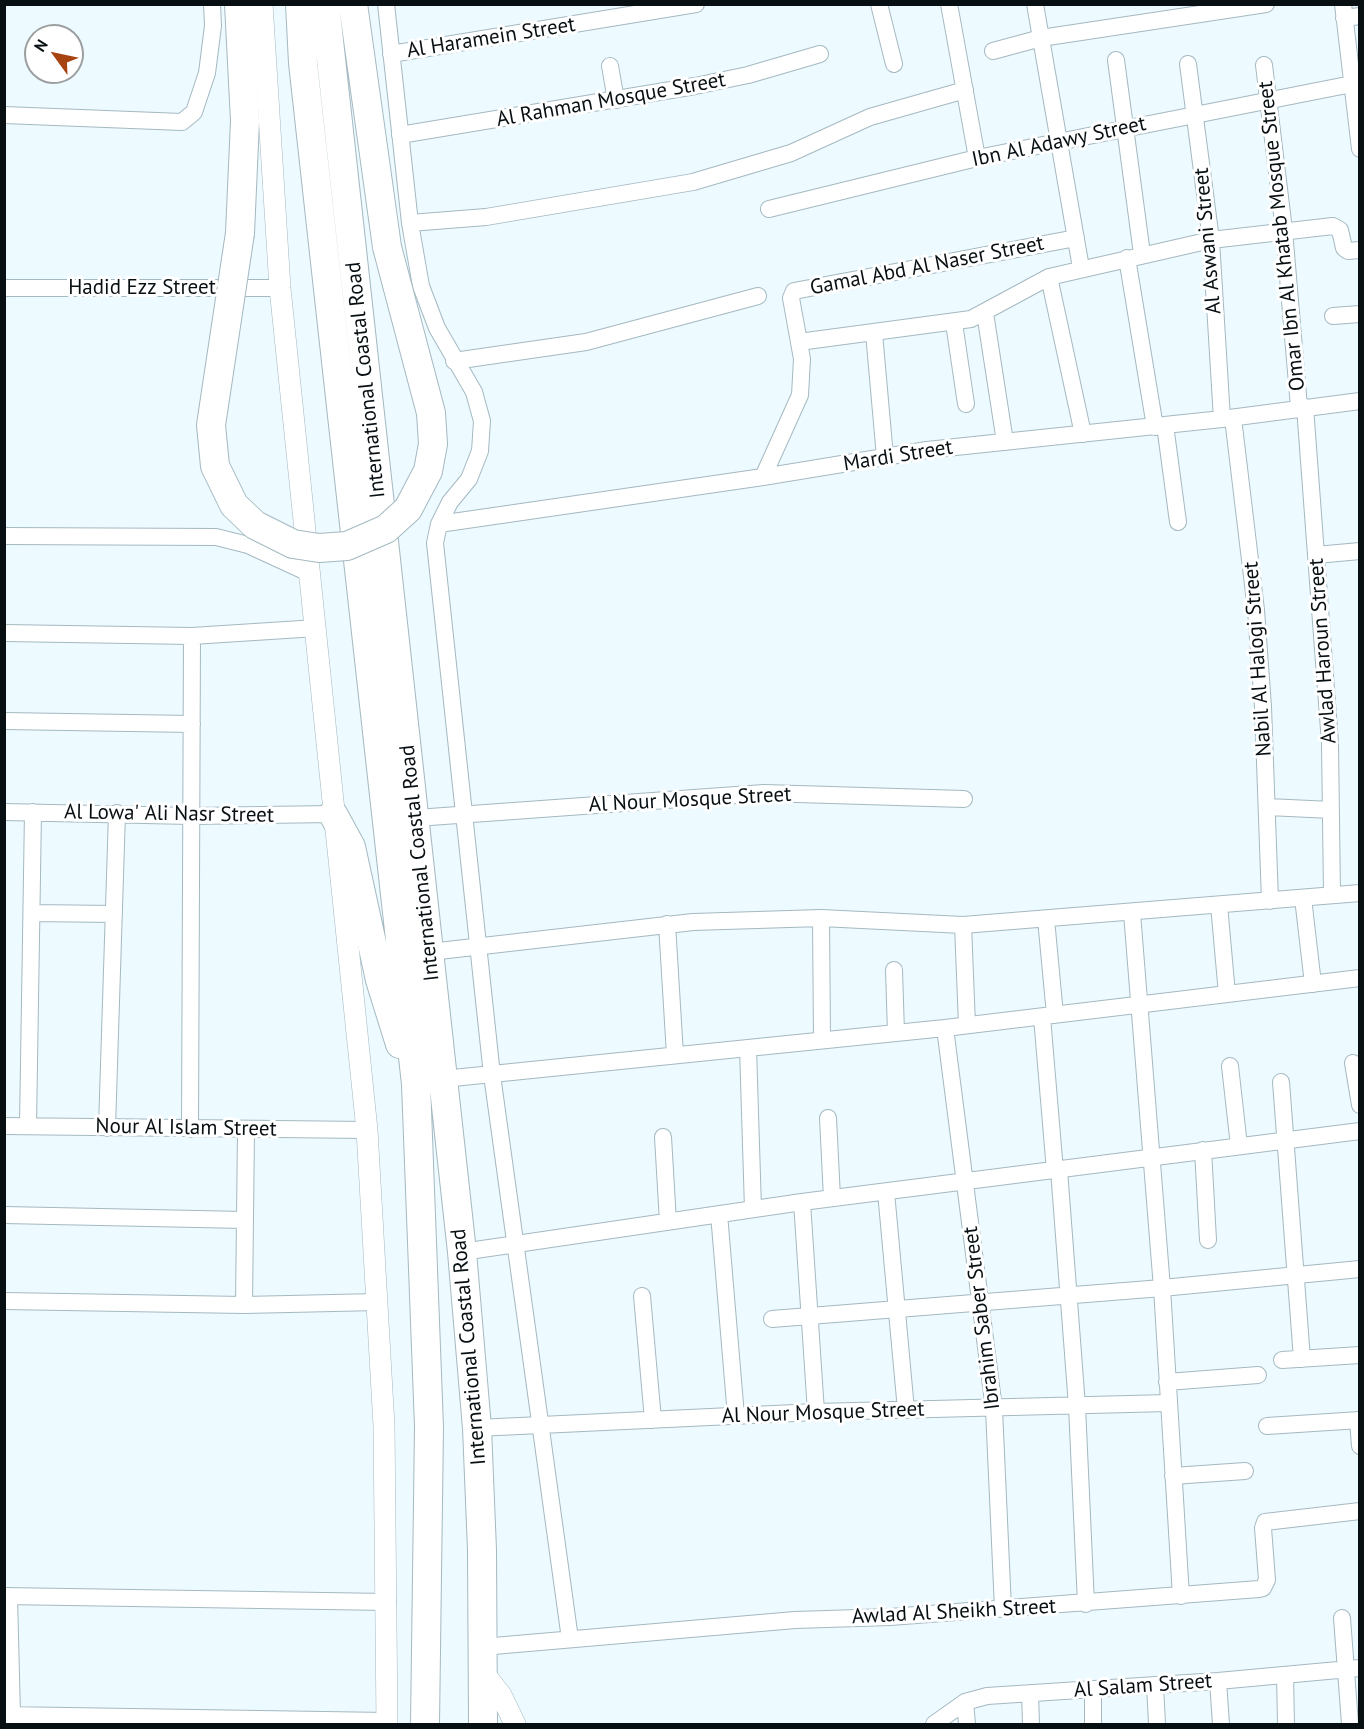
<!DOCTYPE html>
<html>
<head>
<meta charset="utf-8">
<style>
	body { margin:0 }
	#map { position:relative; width:1364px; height:1729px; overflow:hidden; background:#edfaff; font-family:"PT Sans",sans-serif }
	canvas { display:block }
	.frame { position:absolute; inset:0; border:6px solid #080f12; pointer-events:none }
	.north { position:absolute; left:24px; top:24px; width:60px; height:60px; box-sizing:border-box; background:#fff; border:2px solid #9c9fa0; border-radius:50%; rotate:303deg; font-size:16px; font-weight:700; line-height:24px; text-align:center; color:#080f12 }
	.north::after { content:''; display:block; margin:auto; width:21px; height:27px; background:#a74310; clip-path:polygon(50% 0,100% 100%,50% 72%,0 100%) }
</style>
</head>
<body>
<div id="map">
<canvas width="1364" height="1729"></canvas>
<div class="frame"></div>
<div class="north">N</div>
</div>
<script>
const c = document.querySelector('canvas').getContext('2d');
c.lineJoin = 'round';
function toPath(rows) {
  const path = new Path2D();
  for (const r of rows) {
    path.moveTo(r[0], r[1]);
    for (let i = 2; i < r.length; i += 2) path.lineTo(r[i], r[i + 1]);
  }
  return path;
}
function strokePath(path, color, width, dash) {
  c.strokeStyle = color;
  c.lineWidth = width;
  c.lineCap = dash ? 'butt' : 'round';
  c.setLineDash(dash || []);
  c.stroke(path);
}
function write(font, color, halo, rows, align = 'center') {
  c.font = font + ' "PT Sans",sans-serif';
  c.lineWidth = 6;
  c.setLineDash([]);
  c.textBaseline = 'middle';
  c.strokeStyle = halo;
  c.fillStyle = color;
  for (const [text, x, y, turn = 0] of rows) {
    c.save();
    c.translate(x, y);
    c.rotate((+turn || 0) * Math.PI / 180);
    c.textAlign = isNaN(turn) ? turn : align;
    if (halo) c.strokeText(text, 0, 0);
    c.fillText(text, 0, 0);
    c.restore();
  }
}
const minor = toPath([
	[386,4,410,223,421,286,437,328,474,392,482,421,480,451,469,479,450,502,439,524,435,543,492,1075,570,1639],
	[879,4,894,64],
	[949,4,977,158],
	[1035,4,1081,268],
	[1343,4,1360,149],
	[1344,18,1360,16],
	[993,51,1041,38,1266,4],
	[391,54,696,4],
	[1116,60,1142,254],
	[1188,64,1211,240,1222,419],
	[1264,65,1284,230,1299,407],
	[610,66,616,100],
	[4,115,182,122,194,112,207,73,213,26,212,4],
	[400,135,695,86,748,75,820,54],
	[769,209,977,158,1352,84],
	[410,223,486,217,693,182,791,153,870,117,965,90],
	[1127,258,1155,427],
	[1049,277,1083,434],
	[4,288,280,288],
	[985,313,1005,442],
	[1333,316,1360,314],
	[954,323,966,404],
	[874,333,885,457],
	[799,342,971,319,1049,277,1211,240,1333,226,1340,230,1344,248,1348,251,1360,250],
	[454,361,586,342,758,296],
	[1305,407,1330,743,1332,895],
	[1233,418,1256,610,1263,707,1270,901],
	[1165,425,1178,522],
	[763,477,800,395,802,359,791,298,794,291,1076,238],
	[439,524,763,477,927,450,1222,419,1360,401],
	[4,536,216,537,248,545,311,574],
	[1316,555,1360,551],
	[4,633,192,636,317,628],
	[4,721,192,724],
	[1268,807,1331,810],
	[4,812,191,816,333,814],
	[416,818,764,793,964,799],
	[1303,898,1313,984],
	[1219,905,1227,994],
	[32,913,114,914],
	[1132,913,1162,1288,1181,1596],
	[821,918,822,1040],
	[1046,919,1055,1015],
	[667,924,675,1055],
	[963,925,967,1025],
	[430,952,693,922,821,918,963,925,1360,893],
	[894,970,896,1033],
	[1042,1017,1055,1171],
	[945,1028,994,1409,1003,1609],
	[748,1048,753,1209],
	[1353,1063,1360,1105],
	[1230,1066,1239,1146],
	[443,1079,945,1028,1360,978],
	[1281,1082,1302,1359],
	[828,1118,832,1198],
	[4,1126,367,1130],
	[28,1126,33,812],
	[107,1128,117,813],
	[190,1129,192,636],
	[663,1137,668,1222],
	[1203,1150,1208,1240],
	[1059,1170,1077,1406,1086,1604],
	[886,1192,906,1410],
	[802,1202,816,1412],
	[719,1214,736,1416],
	[4,1215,245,1220],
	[462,1252,802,1202,1360,1131],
	[642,1296,653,1420],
	[4,1301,244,1305,378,1302],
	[244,1305,246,1130],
	[772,1319,1162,1288,1360,1269],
	[1282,1360,1360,1355],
	[1167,1382,1258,1375],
	[1358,1420,1360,1446],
	[1267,1426,1360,1420],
	[477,1428,816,1412,1168,1403],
	[1173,1476,1245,1471],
	[4,1596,388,1602],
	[9,1596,12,1715],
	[1342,1618,1350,1724],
	[482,1647,795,1620,890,1617,1259,1589,1263,1588,1267,1580,1263,1528,1265,1522,1360,1511],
	[1285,1675,1286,1724],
	[1218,1681,1221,1724],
	[1155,1685,1157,1724],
	[1093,1689,1093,1724],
	[1030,1693,1031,1724],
	[965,1702,967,1724],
	[4,1715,387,1721],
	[934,1724,965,1702,987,1696,1218,1681,1360,1668]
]);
const tertiary = toPath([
	[262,4,280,288,367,1130,384,1426,387,1724],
	[482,1671,501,1695,515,1724]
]);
const trunk = toPath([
	[239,4,245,121,240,233],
	[300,4,303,63,416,1084,429,1427,425,1724],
	[325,4,462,1252,477,1428,482,1550,483,1724],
	[353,4,387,247],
	[333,814,351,847,380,980,400,1044]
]);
const trunkBridge = toPath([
	[240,233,211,425,215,466,234,505,255,525,293,544,319,548,347,546,386,529,408,509,428,471,433,444,431,413,387,247]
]);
const streetNames = [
	["Al Haramein Street",491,38,-9],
	["Al Rahman Mosque Street",611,100,-10],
	["Ibn Al Adawy Street",1059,142,-12],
	["Omar Ibn Al Khatab Mosque Street",1282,236,-96],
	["Al Aswani Street",1208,241,-95],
	["Gamal Abd Al Naser Street",927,266,-11],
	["Hadid Ezz Street",142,288],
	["International Coastal Road",366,380,-96],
	["Mardi Street",898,456,-9],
	["Awlad Haroun Street",1323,651,-94],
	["Nabil Al Halogi Street",1258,659,-94],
	["Al Nour Mosque Street",690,800,-3],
	["Al Lowa' Ali Nasr Street",169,814,1],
	["International Coastal Road",420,863,-96],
	["Nour Al Islam Street",186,1128,1],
	["Ibrahim Saber Street",982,1318,-97],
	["International Coastal Road",469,1347,-95],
	["Al Nour Mosque Street",823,1413,-2],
	["Awlad Al Sheikh Street",954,1612,-3],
	["Al Salam Street",1143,1686,-4]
];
strokePath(minor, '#a4b9c1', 18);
strokePath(tertiary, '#a4b9c1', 22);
strokePath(trunk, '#a4b9c1', 30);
strokePath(minor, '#fff', 16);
strokePath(tertiary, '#fff', 21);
strokePath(trunk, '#fff', 28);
strokePath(trunkBridge, '#a4b9c1', 30, []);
strokePath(trunkBridge, '#fff', 28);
write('21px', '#080f12', '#fff', streetNames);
</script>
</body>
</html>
